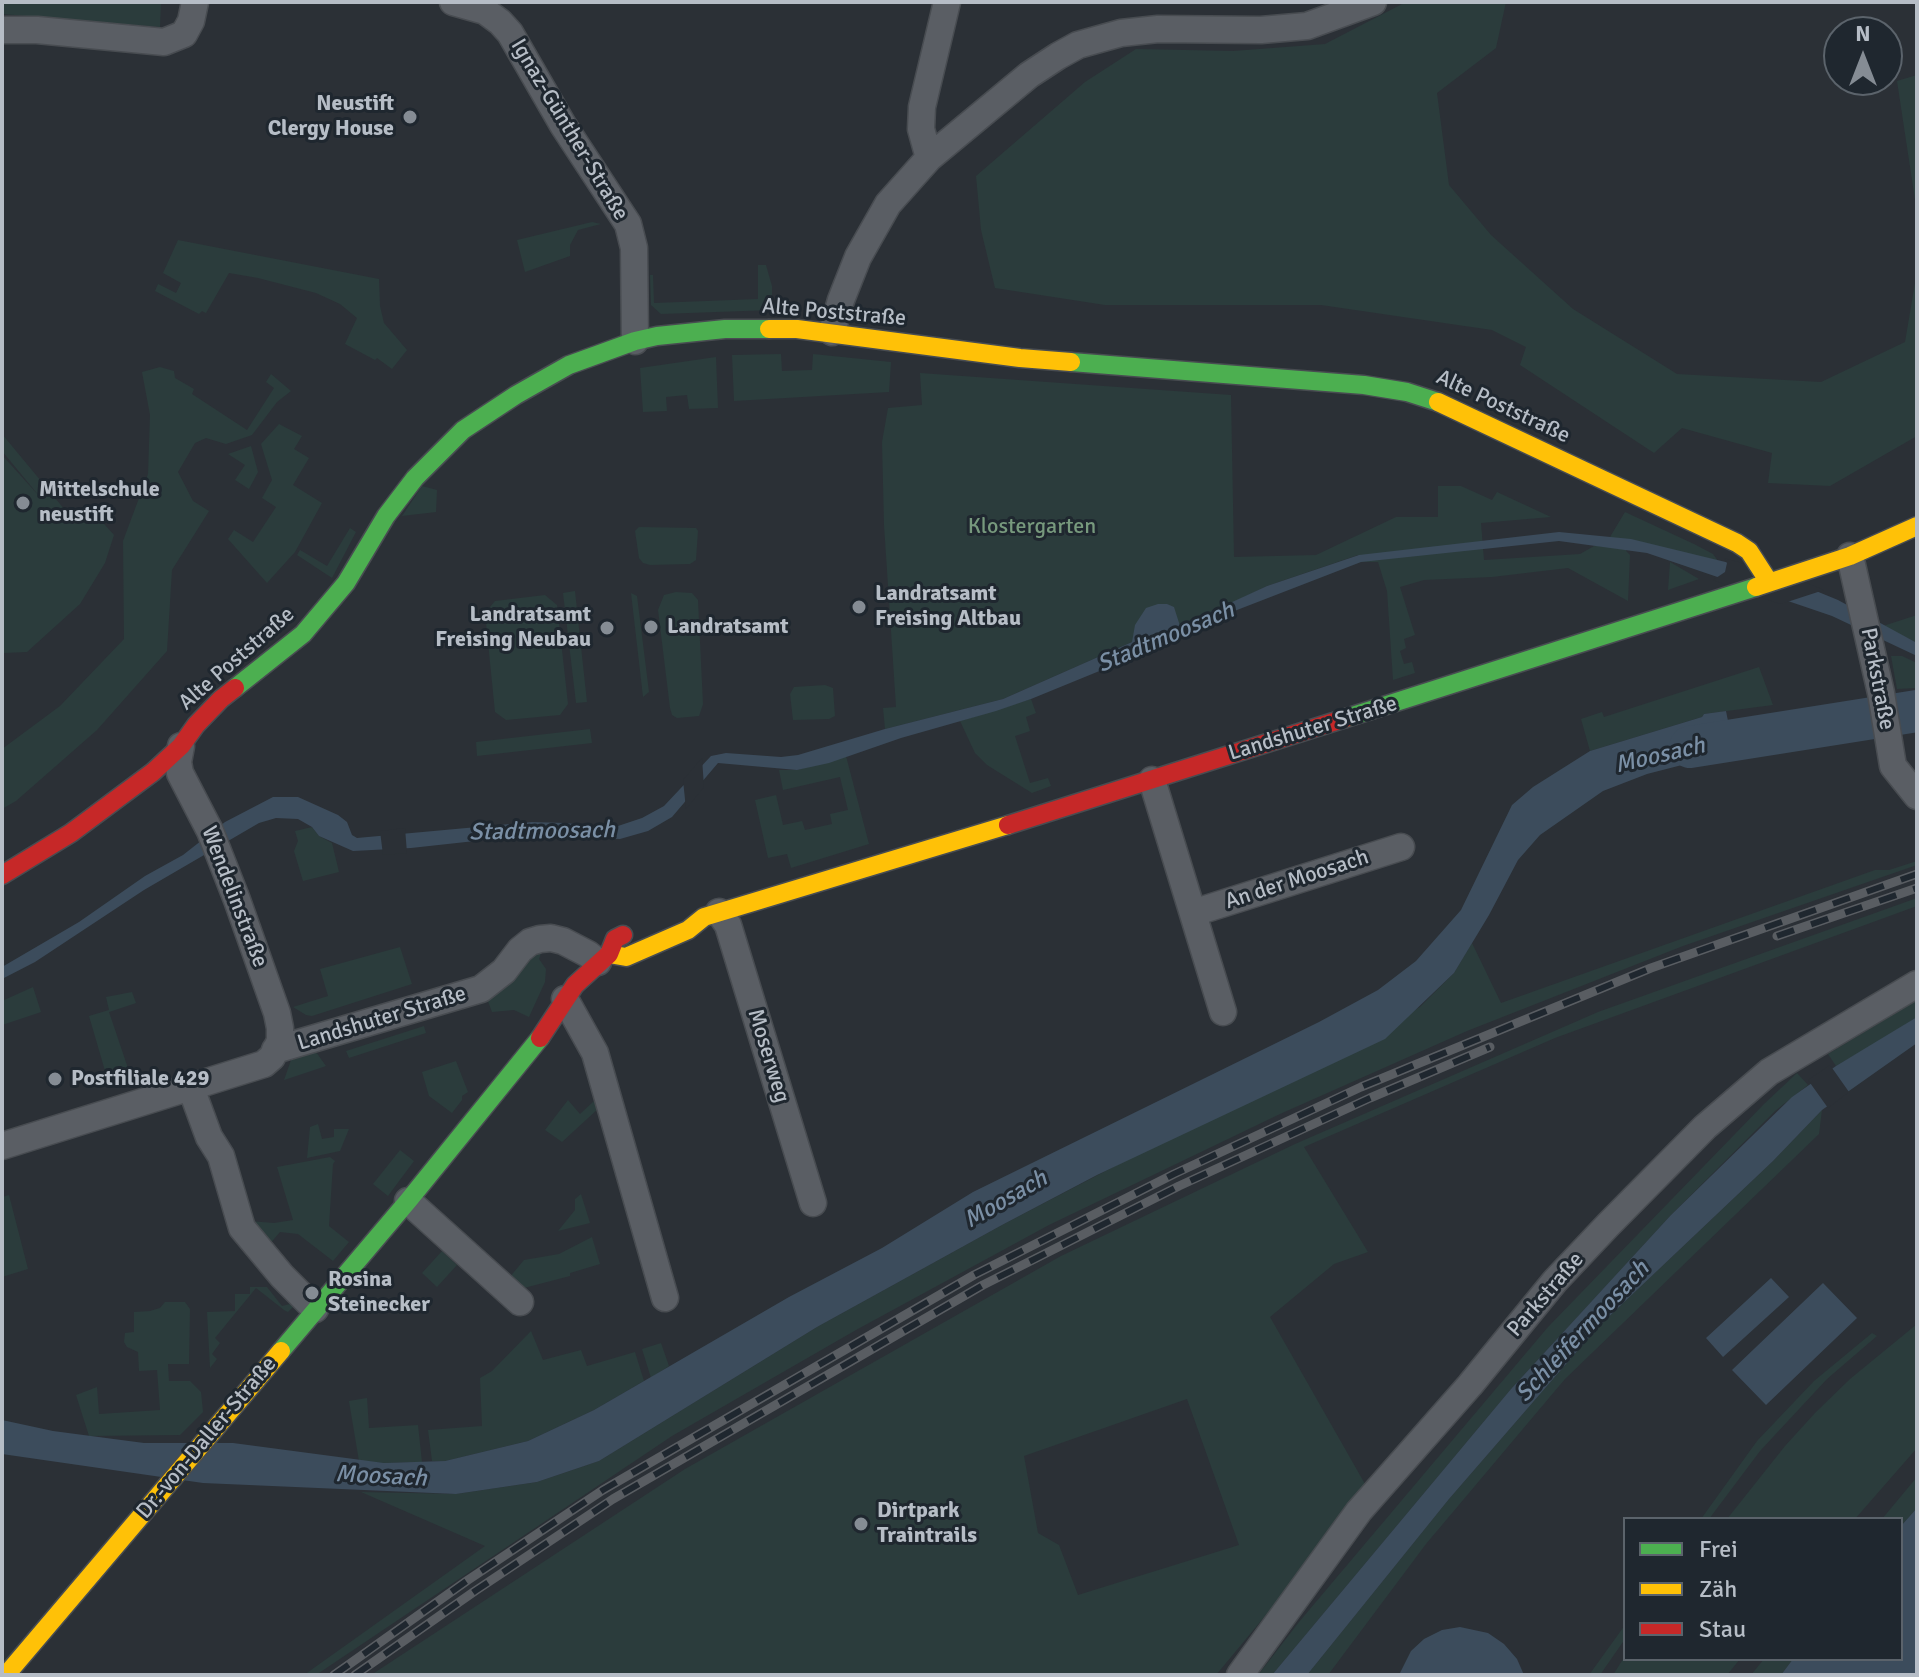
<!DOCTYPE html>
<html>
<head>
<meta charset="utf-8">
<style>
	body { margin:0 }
	#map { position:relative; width:1919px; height:1677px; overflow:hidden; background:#2b3036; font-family:Signika,sans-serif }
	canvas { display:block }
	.frame { position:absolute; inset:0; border:4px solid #b6bdc6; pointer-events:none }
	.legend { position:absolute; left:1623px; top:1517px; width:280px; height:144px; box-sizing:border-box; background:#1f272f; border:2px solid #5b636b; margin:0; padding:10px 14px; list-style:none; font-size:24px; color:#b6bdc6 }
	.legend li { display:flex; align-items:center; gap:16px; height:40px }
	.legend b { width:40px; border:2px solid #5b636b }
	.north { position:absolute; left:1823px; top:16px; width:80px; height:80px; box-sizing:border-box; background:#1f272f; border:2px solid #5b636b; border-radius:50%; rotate:0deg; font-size:22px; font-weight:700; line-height:32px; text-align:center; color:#b6bdc6 }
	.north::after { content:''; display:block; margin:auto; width:28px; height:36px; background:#858c94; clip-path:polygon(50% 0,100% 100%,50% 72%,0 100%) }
</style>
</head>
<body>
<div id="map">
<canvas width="1919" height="1677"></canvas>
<div class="frame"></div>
<ul class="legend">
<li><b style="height:10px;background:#4caf50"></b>Frei</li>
<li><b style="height:10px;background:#ffc107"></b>Zäh</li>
<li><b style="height:10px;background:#c62828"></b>Stau</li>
</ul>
<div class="north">N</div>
</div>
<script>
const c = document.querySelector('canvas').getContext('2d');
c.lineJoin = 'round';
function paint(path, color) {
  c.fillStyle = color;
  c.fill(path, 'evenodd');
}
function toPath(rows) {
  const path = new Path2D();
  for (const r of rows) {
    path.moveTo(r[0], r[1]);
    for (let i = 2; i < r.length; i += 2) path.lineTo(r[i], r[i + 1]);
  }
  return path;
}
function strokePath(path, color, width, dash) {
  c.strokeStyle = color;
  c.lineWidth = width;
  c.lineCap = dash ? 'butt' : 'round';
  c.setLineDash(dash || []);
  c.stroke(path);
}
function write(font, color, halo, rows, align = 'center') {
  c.font = font + ' Signika,sans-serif';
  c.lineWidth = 6;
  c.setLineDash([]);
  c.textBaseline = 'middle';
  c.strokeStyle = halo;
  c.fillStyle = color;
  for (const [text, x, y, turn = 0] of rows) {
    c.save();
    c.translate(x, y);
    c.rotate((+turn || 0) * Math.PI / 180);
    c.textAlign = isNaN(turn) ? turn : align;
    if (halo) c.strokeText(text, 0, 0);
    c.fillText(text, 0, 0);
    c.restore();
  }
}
const green = toPath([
	[2,2,161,2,160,27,2,14],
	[1406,2,1506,2,1496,48,1437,93,1449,185,1491,235,1573,309,1677,374,1821,382,1905,342,1917,271,1917,436,1830,486,1768,483,1772,453,1682,428,1654,453,1520,365,1526,347,1492,330,1321,305,1105,305,995,288,981,230,976,176,1085,82,1136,49,1233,51,1325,44],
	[1917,75,1917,213,1897,81],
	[592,222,601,224,578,230,570,245,570,256,525,272,517,240],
	[178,240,379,279,380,306,384,323,407,350,392,369,377,358,375,360,345,344,357,318,340,304,316,293,258,278,229,273,206,313,202,311,199,314,155,291,158,284,176,293,181,283,163,273],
	[758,265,766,265,772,286,772,310,661,314,651,305,650,275,653,275,654,303,758,299],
	[781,354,782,371,812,370,813,354,891,362,889,392,734,401,732,355],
	[716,357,718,408,689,409,687,395,666,397,667,411,643,412,640,368],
	[160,367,174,371,175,378,194,389,192,394,247,430,274,388,266,382,271,374,291,391,277,402,252,435,226,444,206,438,195,443,178,472,193,501,209,511,172,570,167,651,97,730,16,801,2,809,2,749,60,706,124,639,123,541,148,474,150,415,142,372],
	[920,373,1231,395,1234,557,1316,555,1396,517,1438,517,1438,486,1461,486,1492,500,1497,492,1551,517,1481,523,1484,560,1580,554,1610,537,1625,512,1694,544,1713,554,1718,561,1631,540,1626,551,1630,555,1628,601,1568,568,1492,577,1424,580,1400,587,1415,635,1404,639,1406,648,1400,651,1404,664,1412,662,1415,673,1393,680,1387,591,1378,562,1361,562,1358,555,1267,586,1195,621,1132,642,1003,699,885,729,883,708,896,707,884,525,882,442,888,408,922,405],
	[279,424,302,436,294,449,309,458,293,485,322,503,295,552,267,583,228,539,234,530,253,542,276,507,262,498,272,480,261,444],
	[2,434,70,516,87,505,114,535,105,563,80,604,27,652,4,653,2,455,40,497,2,451],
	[251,446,258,472,249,489,235,480,245,465,228,454],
	[422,486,437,490,436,512,402,516],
	[639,527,696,528,698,531,696,560,690,564,650,565,643,563,639,558,635,531],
	[350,528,356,532,332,578,297,555,300,550,327,566],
	[1670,562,1699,579,1668,590],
	[575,591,587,702,576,703,563,593],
	[676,592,692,593,698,600,703,704,699,716,677,718,672,715,670,708,658,610,664,595],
	[631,593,637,596,649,692,643,697],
	[545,595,557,605,568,704,560,715,506,720,495,712,485,613,495,601],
	[1917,615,1917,643,1883,626],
	[1891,656,1902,656,1917,663,1917,688,1897,689],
	[1759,667,1773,705,1704,714,1702,717,1590,751,1581,719,1602,712,1604,717],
	[825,685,833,688,835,716,829,719,793,720,790,694,794,687],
	[1031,699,1036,713,1026,717,1030,731,1015,736,1030,783,1048,778,1051,786,1032,793,987,765,975,753,960,721],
	[590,729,592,743,477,756,476,742],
	[846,756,869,844,791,868,787,854,768,858,755,800,776,795,783,825,802,821,805,830,832,824,830,814,848,810,840,777,783,790,779,770,797,770],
	[312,827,319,836,332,843,339,872,303,881,294,851,298,841,295,831],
	[1917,861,1917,865,1683,946,1467,1031,1280,1114,1049,1225,856,1330,672,1436,316,1675,304,1675,485,1546,361,1492,456,1494,537,1482,599,1461,817,1327,1002,1225,1420,1007,1454,973,1472,943,1501,1003,1875,870,1889,870],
	[1917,898,1917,906,1555,1038,1304,1147,1368,1252,1334,1264,1270,1317,1369,1491,1216,1675,371,1675,685,1469,1061,1256,1295,1144,1598,1012],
	[1187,1399,1239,1545,1078,1595,1059,1545,1038,1533,1024,1456],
	[400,947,412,984,312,1016,306,1015,293,1007,328,996,320,969],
	[541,953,539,959,546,969,545,982,529,1017,514,1010,492,1012,486,996,505,988,533,956],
	[33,987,41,1012,2,1025,2,1001],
	[132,992,136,1003,109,1012,130,1074,108,1081,89,1016,109,1010,106,997],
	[1917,1000,1917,1017,1885,1038,1836,1066,1828,1054],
	[424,1026,426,1033,349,1058,346,1051],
	[316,1052,326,1066,284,1080,291,1060],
	[456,1061,468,1092,462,1096,462,1100,452,1113,429,1096,422,1072],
	[1797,1073,1808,1085,1775,1111,1671,1215,1511,1389,1272,1675,1258,1675,1299,1622,1548,1327,1764,1104],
	[568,1100,580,1114,594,1101,599,1108,562,1142,545,1130],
	[1822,1110,1819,1134,1565,1379,1426,1544,1328,1675,1307,1675,1449,1499,1599,1326,1773,1161],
	[318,1124,322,1139,334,1137,334,1129,349,1129,340,1151,307,1158,310,1127],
	[400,1150,414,1161,388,1196,373,1184],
	[330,1157,335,1161,333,1164,329,1226,349,1242,333,1261,298,1234,280,1232,268,1246,249,1221,274,1223,293,1220,277,1167],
	[581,1194,590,1223,558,1231,575,1210,575,1199],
	[9,1195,28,1269,2,1277,2,1197],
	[592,1237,600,1264,570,1273,570,1276,524,1288,509,1278,524,1260,559,1254],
	[442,1251,457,1265,437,1287,422,1273],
	[250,1287,267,1287,282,1306,290,1304,293,1307,288,1312,284,1310,256,1288,215,1338,220,1343,212,1354,217,1359,210,1368,207,1312,235,1311,235,1294,250,1294],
	[165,1302,185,1302,190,1309,189,1364,168,1364,169,1381,190,1381,201,1392,203,1412,180,1435,89,1436,76,1395,97,1387,99,1414,160,1410,157,1370,139,1371,138,1352,127,1347,124,1342,125,1333,134,1332,134,1312,150,1311,160,1308],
	[1917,1324,1917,1448,1855,1519,1727,1519,1785,1446,1815,1413,1850,1379],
	[531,1331,543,1360,581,1350,587,1366,635,1352,644,1381,594,1410,528,1441,445,1461,432,1461,428,1430,482,1426,480,1378,492,1371],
	[1872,1333,1877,1336,1827,1379,1760,1451,1709,1519,1701,1519,1757,1441,1814,1381],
	[661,1343,669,1366,651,1378,642,1349],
	[367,1398,369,1428,418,1425,422,1462,384,1463,359,1461,349,1401],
	[1917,1477,1917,1508,1901,1526,1901,1519,1882,1519],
	[1625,1625,1625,1639,1600,1675,1589,1675],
	[1625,1656,1625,1659,1740,1659,1727,1675,1613,1675],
	[1764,1659,1793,1659,1781,1675,1751,1675]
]);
const water = toPath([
	[1559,532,1631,539,1742,566,1794,582,1838,600,1917,643,1917,656,1832,616,1647,553,1559,541,1361,562,1237,610,1185,636,1031,699,996,711,901,738,829,763,797,770,718,763,672,817,648,831,620,839,530,835,411,848,353,851,319,836,312,827,298,819,276,818,259,823,144,890,35,962,2,979,2,967,79,922,145,876,183,855,225,822,273,797,298,797,338,815,347,822,352,835,357,838,532,822,565,823,612,828,642,818,664,806,711,756,726,753,781,757,798,755,885,729,1003,699,1132,642,1135,625,1146,608,1158,604,1167,604,1174,607,1180,626,1267,586,1359,555],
	[1917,695,1917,722,1783,745,1779,714],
	[1726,711,1728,721,1744,720,1748,748,1647,774,1603,791,1540,835,1518,860,1489,915,1454,973,1385,1039,1097,1175,1002,1225,817,1327,599,1461,537,1482,456,1494,203,1483,2,1454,2,1420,53,1431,144,1443,233,1443,384,1463,445,1461,528,1441,594,1410,789,1297,882,1248,973,1192,1319,1022,1378,990,1416,961,1461,910,1512,805,1533,787,1590,751,1702,717,1704,714],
	[1917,1017,1917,1043,1822,1110,1773,1161,1599,1326,1449,1499,1307,1675,1272,1675,1511,1389,1671,1215,1792,1097,1836,1066],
	[1771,1278,1789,1297,1723,1357,1706,1338],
	[1823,1283,1857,1318,1766,1405,1732,1370],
	[1917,1508,1917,1675,1781,1675,1793,1659,1901,1659,1901,1526],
	[1460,1627,1488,1633,1504,1644,1517,1659,1524,1675,1399,1675,1411,1651,1424,1639,1442,1630]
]);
const pier = toPath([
	[1724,558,1795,578,1824,590,1781,604,1774,602,1713,580,1725,572,1727,563],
	[702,758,704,787,686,809,683,780],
	[405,828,407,853,383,855,380,831],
	[1830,1065,1849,1092,1828,1108,1808,1080]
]);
const river = toPath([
	[1690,747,1917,711]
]);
const street = toPath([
	[453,2,485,11,500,22,510,33,563,125,628,224,634,248,635,341],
	[2,30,37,30,164,42,184,34,191,21,195,2],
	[929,158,921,129,922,107,947,2],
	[832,332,841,300,858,257,888,204,929,158,1029,75,1058,56,1078,45,1121,33,1158,29,1261,30,1307,26,1373,2],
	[1850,556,1881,693,1893,766,1917,796],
	[1152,780,1223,1012],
	[719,912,728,925,813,1203],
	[1193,913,1401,847],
	[565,999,595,1053,665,1298],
	[275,1050,481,989,504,971,520,950,530,942,540,939,551,938,563,941,588,954,598,962],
	[191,1088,209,1137,221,1156,242,1228,282,1276,315,1309],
	[2,1146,264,1064,272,1057,280,1041,280,1028,277,1013,237,900,210,831,180,773,178,762,181,746],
	[408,1201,520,1302],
	[1240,1675,1359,1511,1470,1385,1555,1281,1608,1225,1705,1127,1769,1072,1917,984]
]);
const fast = toPath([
	[1071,362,1364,385,1407,392,1438,402],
	[235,688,303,634,346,583,386,516,415,478,463,430,516,395,569,365,635,341,657,336,725,329,769,329],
	[1346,718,1756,587],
	[281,1351,408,1201,540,1038]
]);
const slow = toPath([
	[769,329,797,329,1020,358,1071,362],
	[1438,402,1737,543,1749,551,1769,582],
	[1756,587,1850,556,1917,526],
	[609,954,626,957,688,930,704,917,1008,825],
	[6,1675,281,1351]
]);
const jam = toPath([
	[1008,825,1346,718],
	[2,875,71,833,153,772,181,746,196,725,221,699,235,688],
	[540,1038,575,985,609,954,615,939,623,935]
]);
const rail = toPath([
	[1777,936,1917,888],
	[334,1675,468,1580,603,1490,974,1275,1174,1174,1361,1087,1651,968,1917,874],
	[355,1675,475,1591,613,1499,983,1285,1179,1186,1370,1098,1490,1047]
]);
const markers = [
	[410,117,8,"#858c94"],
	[23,503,8,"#858c94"],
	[859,607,8,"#858c94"],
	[651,627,8,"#858c94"],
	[607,628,8,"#858c94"],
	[55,1079,8,"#858c94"],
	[312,1293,8,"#858c94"],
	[861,1524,8,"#858c94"]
];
const poiNames = [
	["Neustift",394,104,"right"],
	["Clergy House",394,129,"right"],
	["Mittelschule",39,490],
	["neustift",39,515],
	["Landratsamt",875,594],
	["Freising Altbau",875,619],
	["Landratsamt",591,615,"right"],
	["Freising Neubau",591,640,"right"],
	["Landratsamt",667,627],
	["Postfiliale 429",71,1079],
	["Rosina",328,1280],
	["Steinecker",328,1305],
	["Dirtpark",877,1511],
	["Traintrails",877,1536]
];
const streetNames = [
	["Ignaz-Günther-Straße",569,130,59],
	["Alte Poststraße",834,313,5],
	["Alte Poststraße",1503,407,25],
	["Alte Poststraße",237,659,-41],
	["Parkstraße",1877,679,79],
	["Landshuter Straße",1313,729,-17],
	["An der Moosach",1297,880,-18],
	["Wendelinstraße",234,897,69],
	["Landshuter Straße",382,1019,-17],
	["Moserweg",768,1056,73],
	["Parkstraße",1546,1295,-49],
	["Dr.-von-Daller-Straße",207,1438,-50]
];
const parkNames = [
	["Klostergarten",1032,527]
];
const waterNames = [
	["Stadtmoosach",1166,638,-23],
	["Moosach",1660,756,-13],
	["Stadtmoosach",542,832,-1],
	["Moosach",1006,1200,-30],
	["Schleifermoosach",1583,1332,-47],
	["Moosach",381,1477,3]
];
paint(green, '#2b3c3c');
paint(water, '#3c4c5c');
paint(pier, '#2b3036');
strokePath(river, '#3c4c5c', 42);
strokePath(street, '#484c51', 29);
strokePath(fast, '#484c51', 21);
strokePath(slow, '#484c51', 21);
strokePath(jam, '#484c51', 21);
strokePath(street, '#5a5e64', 26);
strokePath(fast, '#4caf50', 18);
strokePath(slow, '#ffc107', 18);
strokePath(jam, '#c62828', 18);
strokePath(rail, '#595d62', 9);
strokePath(rail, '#1f272f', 6, [18]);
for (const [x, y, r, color] of markers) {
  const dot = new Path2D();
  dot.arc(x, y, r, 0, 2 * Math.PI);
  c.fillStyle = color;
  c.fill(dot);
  strokePath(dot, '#1f272f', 3);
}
write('bold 22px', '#b6bdc6', '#1f272f', poiNames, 'left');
write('22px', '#b6bdc6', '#1f272f', streetNames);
write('22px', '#77997d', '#1f272f', parkNames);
write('italic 24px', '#7a8fa5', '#1f272f', waterNames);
</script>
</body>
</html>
